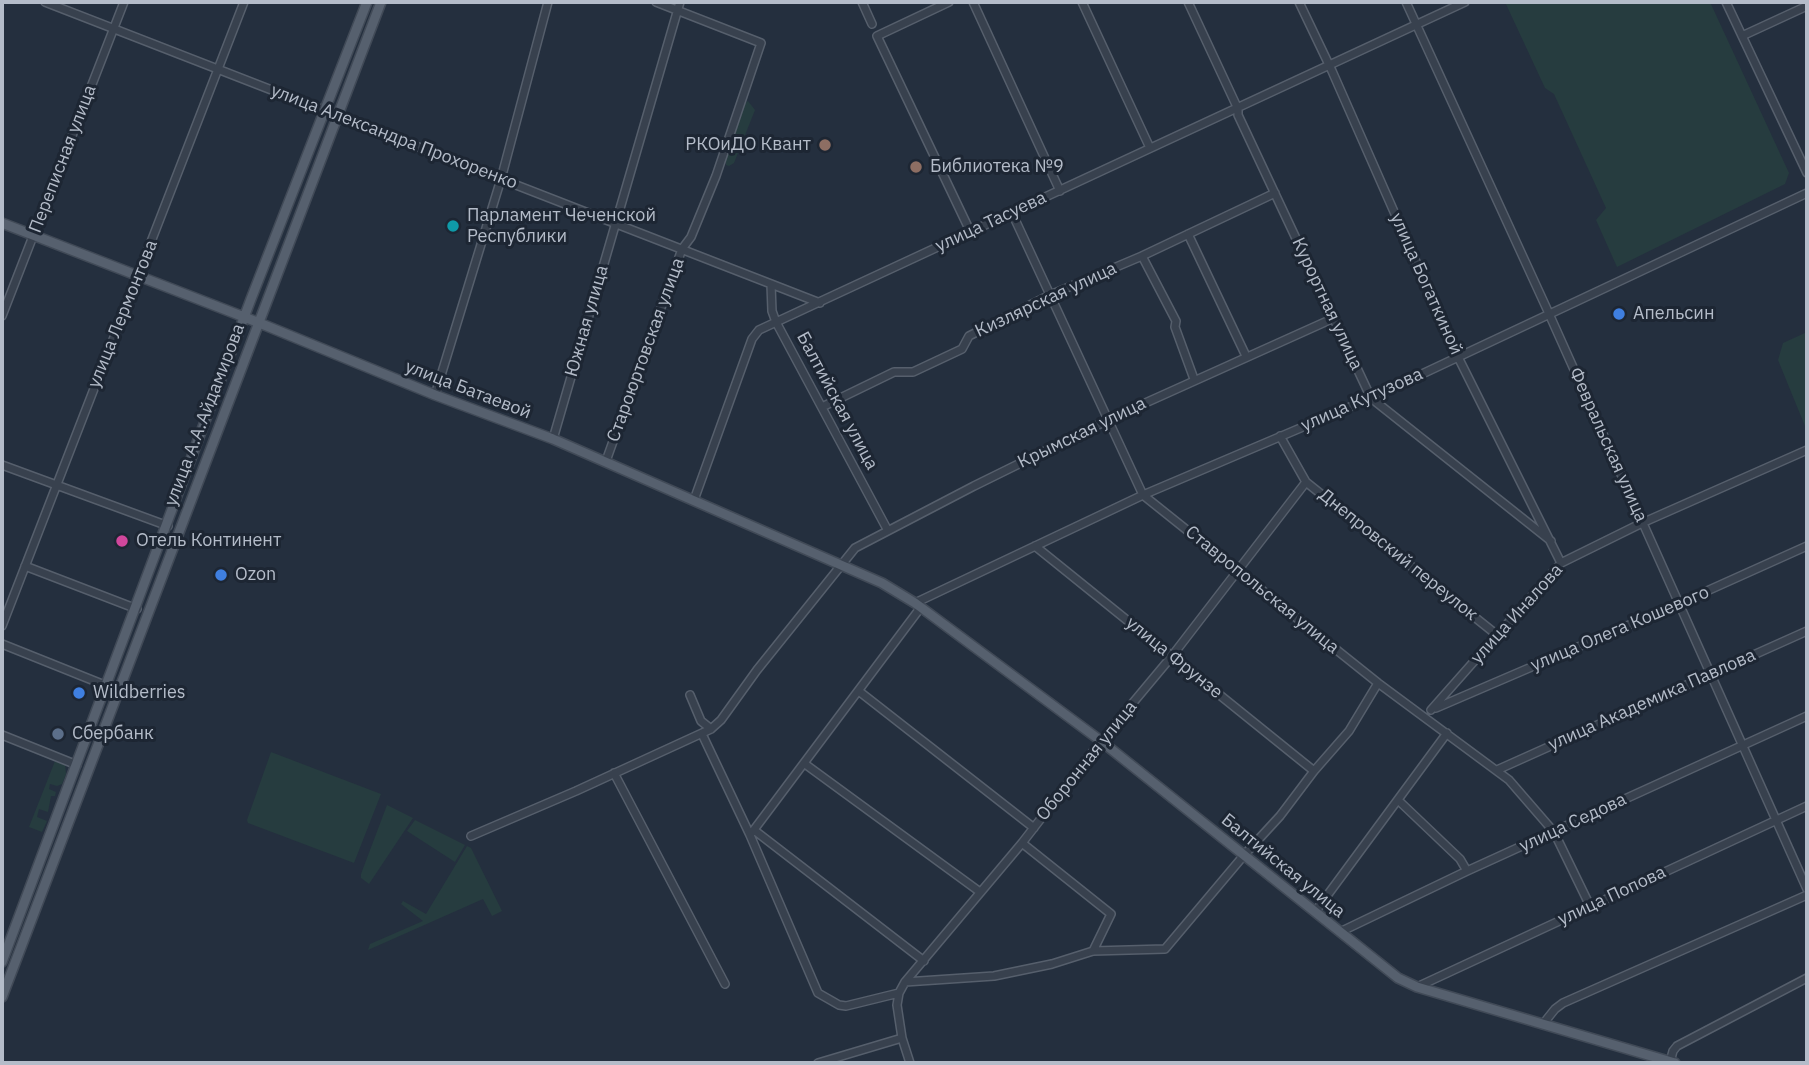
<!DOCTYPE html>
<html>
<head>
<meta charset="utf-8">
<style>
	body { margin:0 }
	#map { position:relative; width:1809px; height:1065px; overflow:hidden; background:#242f3e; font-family:"IBM Plex Sans",sans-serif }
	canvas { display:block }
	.frame { position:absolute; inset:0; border:4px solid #b4bcc9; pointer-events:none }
</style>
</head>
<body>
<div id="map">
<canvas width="1809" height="1065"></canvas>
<div class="frame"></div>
</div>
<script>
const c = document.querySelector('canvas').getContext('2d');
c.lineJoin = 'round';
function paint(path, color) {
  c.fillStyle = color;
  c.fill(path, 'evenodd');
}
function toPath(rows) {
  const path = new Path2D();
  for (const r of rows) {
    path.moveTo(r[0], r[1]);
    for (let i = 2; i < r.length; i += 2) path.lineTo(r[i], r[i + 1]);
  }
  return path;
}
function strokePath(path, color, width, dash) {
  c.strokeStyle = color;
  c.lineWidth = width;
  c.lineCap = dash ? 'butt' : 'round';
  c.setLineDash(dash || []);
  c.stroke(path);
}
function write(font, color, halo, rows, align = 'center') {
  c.font = font + ' "IBM Plex Sans",sans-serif';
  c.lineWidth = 6;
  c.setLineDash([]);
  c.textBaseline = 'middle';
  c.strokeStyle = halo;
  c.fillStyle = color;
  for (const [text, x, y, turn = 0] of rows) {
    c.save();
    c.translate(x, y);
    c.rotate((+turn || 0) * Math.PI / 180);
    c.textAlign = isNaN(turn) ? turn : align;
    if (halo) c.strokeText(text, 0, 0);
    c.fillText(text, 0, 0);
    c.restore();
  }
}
const green = toPath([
	[1505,2,1710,2,1789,173,1785,184,1617,267,1596,220,1606,208,1554,94,1545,88],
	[748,101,755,110,734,163,729,166,726,165,726,158,742,112,741,106],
	[1807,332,1807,431,1778,360,1783,343],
	[271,752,381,794,354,863,248,823,247,820],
	[55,761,65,764,66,774,62,784,57,786,50,784,49,789,56,792,55,796,51,796,48,812,39,809,37,817,47,821,42,832,29,827],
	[387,805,413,818,369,884,361,878,361,874],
	[415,820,465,845,455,862,407,831],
	[467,846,471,848,502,911,492,916,483,899,368,950,370,944,423,921,401,904,403,901,426,914]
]);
const minor = toPath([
	[45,2,820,303],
	[862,2,872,24],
	[949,2,877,36,970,231],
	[973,2,1060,191],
	[1082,2,1150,148],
	[1188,2,1238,109,1238,115,1371,398,1551,541],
	[1299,2,1332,71,1458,357,1561,563],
	[1406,2,1546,307,1807,889],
	[1726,2,1807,173],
	[1742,36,1807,6],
	[1012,213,1143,495,1378,683,1509,780,1554,832,1590,906],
	[1188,234,1246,356],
	[1142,256,1176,321,1175,327,1194,379],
	[771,284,772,311,776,322,887,529],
	[2,316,124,2],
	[435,395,501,179,548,2],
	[822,407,894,372,913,372,962,349,969,336,1050,295,1142,256,1275,193],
	[1280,436,1306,482,1497,635],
	[553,439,680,2],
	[606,461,682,249,691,237,716,176,761,43,656,2],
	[2,465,168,526],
	[694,500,752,339,759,330,1465,2],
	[1035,546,1314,771],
	[25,566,137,609],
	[915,603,1143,495,1371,398,1807,193],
	[2,626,244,2],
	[2,644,107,686],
	[860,692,1034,828],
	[690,695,701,721,711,729],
	[1436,708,1678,604,1807,546],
	[1431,710,1561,563,1642,523,1807,450],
	[702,734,750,835,818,993,839,1005,846,1006,899,993],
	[2,735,77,765],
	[805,764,980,892],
	[1497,770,1807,631],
	[614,773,725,984],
	[1398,800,1460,859,1467,871],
	[754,830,924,961],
	[750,835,921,607],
	[471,836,576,791,711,729,721,720,757,670,855,548,974,486,1112,418,1334,318],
	[1022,843,1111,914,1093,951],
	[1315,912,1447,733],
	[1340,932,1467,871,1807,716],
	[905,982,994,976,1052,964,1093,951,1165,949,1245,854,1280,816,1314,771,1349,731,1378,683],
	[1417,987,1807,806],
	[1543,1024,1555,1009,1563,1003,1807,895],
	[1670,1062,1673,1051,1677,1046,1807,978],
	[818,1063,902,1038],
	[910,1063,902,1038,897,1005,899,993,905,982,1022,843,1101,741,1172,656,1306,482]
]);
const major = toPath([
	[2,223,257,322,435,395,553,439,882,583,915,603,1101,741,1398,978,1417,987,1675,1063],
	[2,962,251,299,367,2],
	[2,997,381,2]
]);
const markers = [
	[825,145,7,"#8d6e63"],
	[916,167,7,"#8d6e63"],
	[453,226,7,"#0f9aa8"],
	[1619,314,7,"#3f7fe0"],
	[122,541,7,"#d1479c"],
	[221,575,7,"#3f7fe0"],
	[79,693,7,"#3f7fe0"],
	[58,734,7,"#5c6f8a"]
];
const streetNames = [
	["улица Александра Прохоренко",394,137,21],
	["Переписная улица",63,159,-69],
	["улица Тасуева",991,222,-25],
	["улица Богаткиной",1426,284,66],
	["Кизлярская улица",1046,300,-25],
	["Курортная улица",1327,304,65],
	["улица Лермонтова",123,314,-68],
	["Южная улица",587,321,-74],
	["Староюртовская улица",646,350,-70],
	["улица Батаевой",468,390,21],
	["улица Кутузова",1362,400,-24],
	["Балтийская улица",837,401,62],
	["улица А.А.Айдамирова",205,415,-69],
	["Крымская улица",1082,433,-26],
	["Февральская улица",1608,445,66],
	["Днепровский переулок",1398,555,39],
	["Ставропольская улица",1262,590,39],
	["улица Иналова",1517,614,-48],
	["улица Олега Кошевого",1620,629,-23],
	["улица Фрунзе",1174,658,39],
	["улица Академика Павлова",1652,700,-24],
	["Оборонная улица",1087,761,-51],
	["улица Седова",1573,823,-25],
	["Балтийская улица",1283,866,39],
	["улица Попова",1612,896,-25]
];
const poiNames = [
	["РКОиДО Квант",811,145,"right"],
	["Библиотека №9",930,167],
	["Парламент Чеченской",467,216],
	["Республики",467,237],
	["Апельсин",1633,314],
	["Отель Континент",136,541],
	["Ozon",235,575],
	["Wildberries",93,693],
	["Сбербанк",72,734]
];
paint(green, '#263c3f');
strokePath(minor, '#565f6c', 10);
strokePath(major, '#414a57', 12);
strokePath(minor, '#38414e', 7);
strokePath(major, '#56606e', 9);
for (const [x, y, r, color] of markers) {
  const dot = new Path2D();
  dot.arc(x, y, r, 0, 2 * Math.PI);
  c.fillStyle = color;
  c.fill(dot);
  strokePath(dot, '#1d2633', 2.5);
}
write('18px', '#b4bcc9', '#1d2633', streetNames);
write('18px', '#b4bcc9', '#1d2633', poiNames, 'left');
</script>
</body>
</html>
